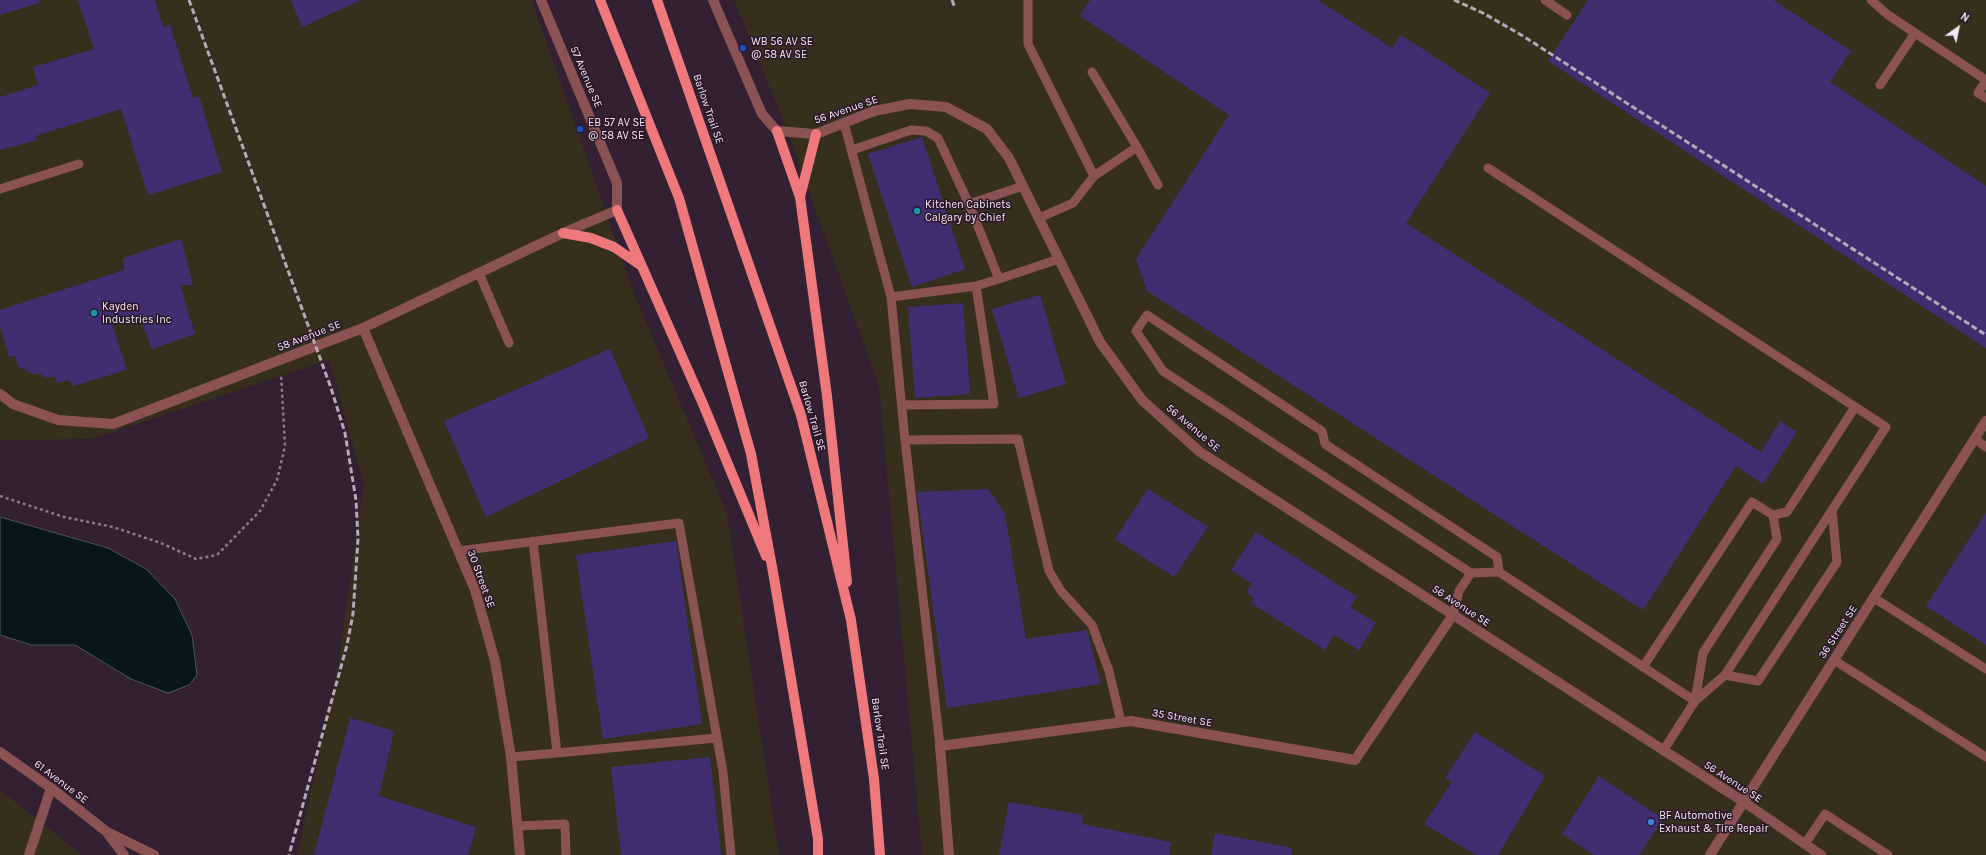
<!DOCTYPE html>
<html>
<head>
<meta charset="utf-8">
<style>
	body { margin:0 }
	#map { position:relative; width:1986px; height:855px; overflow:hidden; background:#332033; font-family:Karla,sans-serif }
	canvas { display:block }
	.north { position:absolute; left:1938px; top:8px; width:40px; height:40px; -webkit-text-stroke:3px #291729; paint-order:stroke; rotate:33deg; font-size:11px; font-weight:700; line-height:16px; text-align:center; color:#f5e8f5 }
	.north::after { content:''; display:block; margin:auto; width:14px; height:18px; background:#f5e8f5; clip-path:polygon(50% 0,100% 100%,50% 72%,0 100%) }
</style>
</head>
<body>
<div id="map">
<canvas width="1986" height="855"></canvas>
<div class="north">N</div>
</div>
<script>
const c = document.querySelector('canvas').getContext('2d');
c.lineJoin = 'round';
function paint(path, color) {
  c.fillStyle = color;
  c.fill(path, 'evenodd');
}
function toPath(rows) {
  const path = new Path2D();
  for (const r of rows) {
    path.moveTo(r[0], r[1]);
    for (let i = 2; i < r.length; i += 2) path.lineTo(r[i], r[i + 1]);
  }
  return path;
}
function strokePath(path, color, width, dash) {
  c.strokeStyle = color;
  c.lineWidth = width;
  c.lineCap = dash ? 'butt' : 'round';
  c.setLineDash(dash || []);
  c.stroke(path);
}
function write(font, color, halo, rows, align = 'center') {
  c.font = font + ' Karla,sans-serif';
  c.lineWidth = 3;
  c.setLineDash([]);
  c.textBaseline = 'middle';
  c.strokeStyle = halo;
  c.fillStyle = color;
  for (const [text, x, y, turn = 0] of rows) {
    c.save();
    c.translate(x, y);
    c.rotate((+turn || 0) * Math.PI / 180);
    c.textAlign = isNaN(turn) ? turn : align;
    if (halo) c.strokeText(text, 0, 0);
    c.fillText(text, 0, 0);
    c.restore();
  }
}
const industrial = toPath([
	[0,0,532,0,634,294,727,513,779,855,297,855,337,672,364,484,329,360,92,439,0,440],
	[734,0,1986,0,1986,855,922,855,879,386,782,117],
	[0,790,82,855,0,855]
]);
const water = toPath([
	[0,517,108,548,146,569,175,599,192,635,197,675,189,685,168,693,131,679,75,645,32,645,0,635,0,517]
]);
const building = toPath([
	[0,0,39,0,39,3,0,15],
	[78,0,155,0,163,27,170,25,193,98,199,96,222,172,148,195,121,109,35,136,37,140,0,150,0,97,38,85,33,67,94,49],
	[291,0,361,0,302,27],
	[1090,0,1318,0,1392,48,1401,35,1490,93,1406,223,1761,452,1780,421,1797,432,1763,484,1736,466,1643,610,1147,291,1136,259,1229,115,1080,16],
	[1588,0,1773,0,1851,51,1830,82,1986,186,1986,348,1548,61],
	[922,137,965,269,912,287,868,154],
	[181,239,193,285,180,285,195,334,152,349,139,316,112,324,127,370,73,386,69,380,58,383,54,377,44,377,41,374,32,374,25,369,18,367,15,356,9,357,0,327,0,310,124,270,123,258],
	[1040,295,1066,384,1019,398,992,309],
	[963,303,970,394,915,398,908,307],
	[610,349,649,438,486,517,444,421],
	[988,489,1005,514,1026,639,1087,630,1101,684,947,708,917,492],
	[1148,489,1208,527,1174,577,1115,539],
	[1986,513,1986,645,1926,606],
	[1256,532,1357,597,1350,607,1376,623,1359,650,1334,635,1325,650,1251,603,1254,598,1246,592,1252,584,1231,570],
	[676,541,702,724,603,739,576,555],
	[350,718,394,731,379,796,476,827,468,855,314,855],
	[1475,732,1545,776,1498,855,1476,855,1424,824,1452,782,1445,778],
	[710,757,721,855,621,855,611,767],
	[1599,776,1663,819,1639,855,1594,855,1562,834],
	[1009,802,1083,815,1082,824,1171,842,1169,855,999,855],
	[1215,833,1292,848,1291,855,1211,855]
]);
const path = toPath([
	[0,496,64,517,113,527,161,543,196,559,217,555,260,511,277,480,285,446,281,374]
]);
const lane = toPath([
	[1028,0,1028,44,1094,176,1137,147,1158,185],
	[1545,0,1567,15],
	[1871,0,1888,15,1986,80],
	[1092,72,1137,147],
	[1986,81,1978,93,1986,98],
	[1880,85,1915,33],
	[844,123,891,297,905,440],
	[852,150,911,130,926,131,938,138,969,204,1023,186],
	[1488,168,1886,427,1725,675,1695,701],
	[0,189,79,164],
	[969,204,999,279,1059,259],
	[1039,218,1073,203,1094,176],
	[479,273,509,343],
	[891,297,976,286,999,279],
	[902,405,994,404,976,286],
	[1975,439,1986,447],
	[1773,515,1787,512,1855,407],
	[458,551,679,523,723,772,731,855],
	[1471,573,1499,572,1695,701,1663,751],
	[1874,598,1986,669],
	[1453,615,1459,591,1471,573,1163,371,1136,331,1147,315,1322,431,1325,444,1497,557,1499,572],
	[1834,660,1986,757],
	[1643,667,1752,502,1773,515,1777,539,1703,653,1695,701],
	[1725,675,1758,681,1837,562,1832,510],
	[940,746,905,440,1018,439,1049,571,1061,591,1092,625,1109,671,1121,722],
	[557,753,716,738],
	[511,757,557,753,533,541],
	[518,826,565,824,566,855],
	[1805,844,1825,814,1888,855]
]);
const street = toPath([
	[713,0,762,114,777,131,816,134,874,111,910,104,946,107,987,129,1009,158,1100,342,1142,400,1200,452,1744,802,1821,855],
	[363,328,475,590,495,661,511,757,520,855],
	[0,394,13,404,58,420,113,424,363,328,563,233,617,210,617,183,541,0],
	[0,752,51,788,107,832,154,855],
	[108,834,124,855],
	[29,855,51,788],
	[949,855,940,746,1131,721,1355,760,1453,615],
	[1710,855,1986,421]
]);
const primary = toPath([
	[600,0,679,198,751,454,773,572,818,839,818,855],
	[657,0,801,415,851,620,874,779,880,855],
	[777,131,800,197,827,396,847,582],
	[800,197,816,134],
	[617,210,703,404,766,556],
	[563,233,591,238,614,247,640,265]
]);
const rail = toPath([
	[189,0,331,388,345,433,356,500,358,539,353,614,347,645,289,855],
	[952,0,955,8],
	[1454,0,1483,13,1523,36,1986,335]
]);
const markers = [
	[743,48,4,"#1a4fb4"],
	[580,129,4,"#1a4fb4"],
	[917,211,4,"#0f9aa8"],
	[94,313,4,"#0f9aa8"],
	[1651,822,4,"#3f7fe0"]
];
const poiNames = [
	["WB 56 AV SE",751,42],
	["@ 58 AV SE",751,55],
	["EB 57 AV SE",588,123],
	["@ 58 AV SE",588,136],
	["Kitchen Cabinets",925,205],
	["Calgary by Chief",925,218],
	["Kayden",102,307],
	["Industries Inc",102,320],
	["BF Automotive",1659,816],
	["Exhaust & Tire Repair",1659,829]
];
const streetNames = [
	["57 Avenue SE",586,77,67],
	["Barlow Trail SE",708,109,71],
	["56 Avenue SE",846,110,-19],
	["58 Avenue SE",309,336,-21],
	["Barlow Trail SE",812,416,74],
	["56 Avenue SE",1193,428,40],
	["30 Street SE",481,579,70],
	["56 Avenue SE",1461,606,33],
	["36 Street SE",1838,632,-57],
	["35 Street SE",1182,718,10],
	["Barlow Trail SE",880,734,82],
	["61 Avenue SE",61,782,37],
	["56 Avenue SE",1733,782,33]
];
paint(industrial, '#362f1e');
paint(water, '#071719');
strokePath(water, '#4e565b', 1);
paint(building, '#412e71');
strokePath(path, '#8b7b8b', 2.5, [3, 3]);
strokePath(lane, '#8b5253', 9);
strokePath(street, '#8b5253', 10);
strokePath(primary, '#ee787c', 10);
strokePath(rail, '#b7a8b7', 3, [6, 3]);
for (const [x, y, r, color] of markers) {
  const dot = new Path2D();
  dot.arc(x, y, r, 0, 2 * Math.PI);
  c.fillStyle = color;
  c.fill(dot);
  strokePath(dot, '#291729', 1.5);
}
write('11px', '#f5e8f5', '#291729', poiNames, 'left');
write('11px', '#f5e8f5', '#291729', streetNames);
</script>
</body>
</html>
